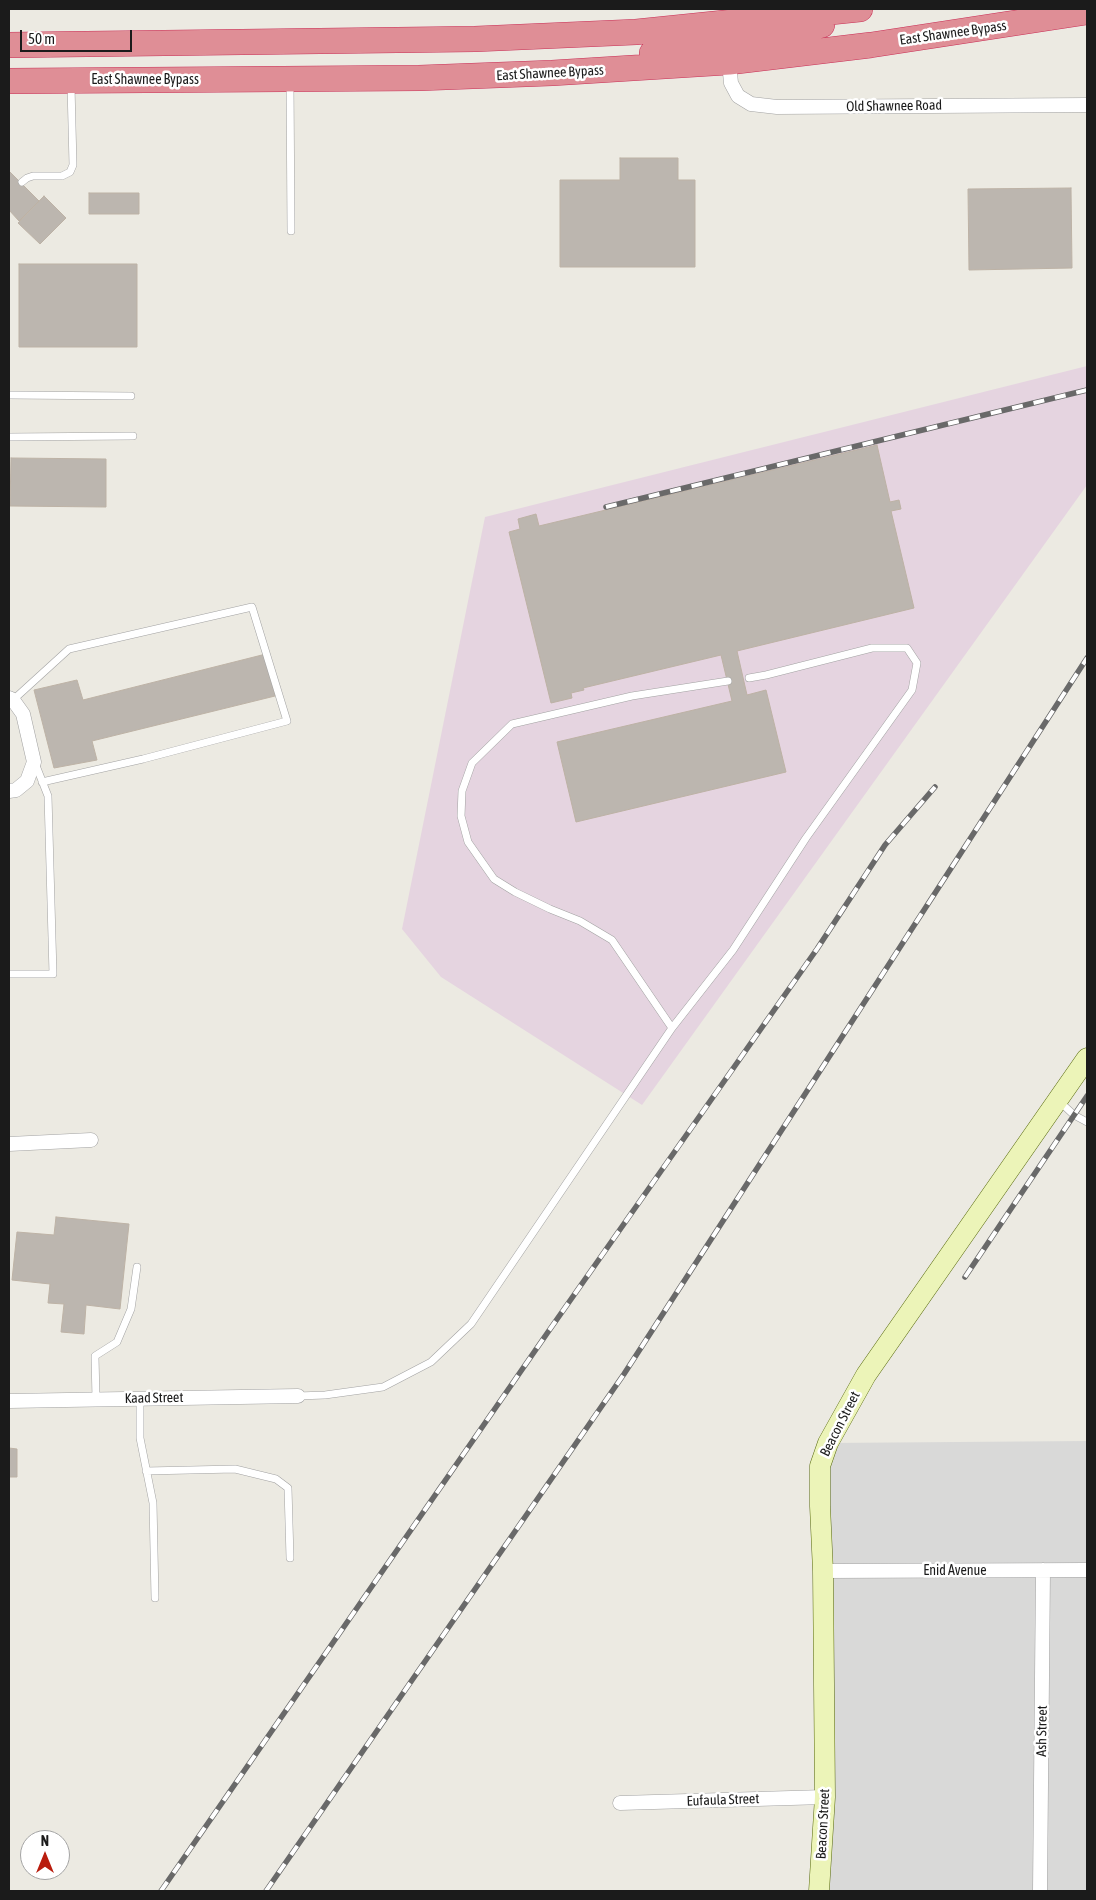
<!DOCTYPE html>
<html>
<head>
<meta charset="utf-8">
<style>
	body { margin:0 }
	#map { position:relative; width:1096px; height:1900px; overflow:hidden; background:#eceae2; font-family:"Asap Condensed",sans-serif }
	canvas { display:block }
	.frame { position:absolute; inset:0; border:10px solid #1b1b1b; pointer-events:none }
	.north { position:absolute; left:20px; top:1830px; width:50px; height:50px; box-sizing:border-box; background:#fff; border:1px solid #a4a4a4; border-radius:50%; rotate:0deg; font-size:14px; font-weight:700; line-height:20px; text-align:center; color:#1b1b1b }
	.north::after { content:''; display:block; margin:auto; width:18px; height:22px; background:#b91d0e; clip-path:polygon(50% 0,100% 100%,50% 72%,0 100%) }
	.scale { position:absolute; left:20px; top:30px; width:112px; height:22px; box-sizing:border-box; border:2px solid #1b1b1b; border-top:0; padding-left:6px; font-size:15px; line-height:18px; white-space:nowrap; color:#1b1b1b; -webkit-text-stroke:4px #fff; paint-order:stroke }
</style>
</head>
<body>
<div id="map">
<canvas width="1096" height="1900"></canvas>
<div class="frame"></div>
<div class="north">N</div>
<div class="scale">50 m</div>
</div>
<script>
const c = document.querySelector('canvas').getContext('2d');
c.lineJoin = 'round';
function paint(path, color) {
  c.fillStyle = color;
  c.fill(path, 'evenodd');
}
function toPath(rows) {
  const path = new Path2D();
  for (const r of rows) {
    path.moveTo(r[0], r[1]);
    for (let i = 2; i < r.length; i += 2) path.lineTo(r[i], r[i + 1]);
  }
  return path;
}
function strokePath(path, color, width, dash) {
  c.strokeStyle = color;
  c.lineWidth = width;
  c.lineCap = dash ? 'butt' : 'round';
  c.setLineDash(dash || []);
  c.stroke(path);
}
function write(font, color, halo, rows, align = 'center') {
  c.font = font + ' "Asap Condensed",sans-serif';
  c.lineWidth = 5;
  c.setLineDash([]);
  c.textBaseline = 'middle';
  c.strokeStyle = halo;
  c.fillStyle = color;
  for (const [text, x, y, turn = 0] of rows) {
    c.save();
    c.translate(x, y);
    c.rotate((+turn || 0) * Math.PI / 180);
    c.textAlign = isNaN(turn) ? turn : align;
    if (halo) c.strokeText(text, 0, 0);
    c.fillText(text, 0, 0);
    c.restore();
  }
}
const residential = toPath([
	[1087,1441,1087,1891,819,1891,828,1443]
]);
const industrial = toPath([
	[1087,366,1087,485,642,1105,441,977,402,929,485,517]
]);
const building = toPath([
	[620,158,678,158,678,180,695,180,695,267,560,267,560,180,620,180,620,158],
	[9,171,39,201,19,221,9,210,9,171],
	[1071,188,1072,268,969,270,968,189,1071,188],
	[89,193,139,193,139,214,89,214,89,193],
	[44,196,66,218,40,244,18,223,44,196],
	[19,264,137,264,137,347,19,347,19,264],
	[877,445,890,502,899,500,901,509,891,511,914,608,737,651,747,695,766,690,786,772,576,822,557,742,732,701,721,655,583,688,584,690,571,693,572,698,551,703,509,532,520,529,518,519,536,514,539,526,877,445],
	[11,458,106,459,106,507,10,506,11,458],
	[266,654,275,696,92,741,97,760,54,768,34,690,77,680,83,700,266,654],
	[56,1217,129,1224,120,1309,86,1305,84,1334,61,1332,64,1304,48,1303,50,1284,12,1280,17,1232,54,1235,56,1217],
	[9,1448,17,1449,17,1477,9,1477,9,1448]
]);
const lane = toPath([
	[290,82,291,231],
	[22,182,27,178,33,176,62,176,70,172,73,165,71,86],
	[9,395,131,396],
	[9,437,133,436],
	[728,681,632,696,512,724,472,763,462,791,461,816,468,842,494,879,515,892,550,909,580,921,612,940,672,1028,733,950,806,838,912,690,917,663,907,648,872,648,766,675,749,678],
	[13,700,69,649,252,607,287,721,143,759,42,782],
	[9,974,53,974,48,796,35,763],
	[1060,1102,1074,1115,1087,1122],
	[298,1396,325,1395,383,1387,431,1362,471,1324,672,1028],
	[96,1399,95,1356,117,1342,131,1309,137,1267],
	[140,1399,140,1438,153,1503,155,1598],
	[146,1471,235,1469,276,1479,288,1488,290,1558]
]);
const street = toPath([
	[729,62,731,83,738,96,751,104,777,107,1087,105],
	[9,698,13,700,23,714,34,762,27,781,16,790,9,791],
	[9,1144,91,1140],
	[9,1401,298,1396],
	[823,1571,1087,1570],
	[620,1803,825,1797],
	[1040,1891,1043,1570]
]);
const secondary = toPath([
	[819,1891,825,1797,823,1571,820,1506,820,1466,828,1443,866,1375,1087,1058]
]);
const highway = toPath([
	[9,45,475,39,636,32,860,9],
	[652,53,710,45,720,39,729,24],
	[729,62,730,52,737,46,751,41,783,36,822,25],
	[9,81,419,78,552,73,729,62,871,45,1087,12]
]);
const rail = toPath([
	[606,507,1087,390],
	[965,1277,1087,1096],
	[161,1891,548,1332,817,949,885,845,935,787],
	[266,1891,624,1374,1087,658]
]);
const streetNames = [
	["East Shawnee Bypass",953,33,-8],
	["East Shawnee Bypass",550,73,-3],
	["East Shawnee Bypass",145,80],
	["Old Shawnee Road",894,106,-1],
	["Kaad Street",154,1398,-1],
	["Beacon Street",840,1424,-63],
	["Enid Avenue",955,1571],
	["Ash Street",1042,1731,-89],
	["Eufaula Street",723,1800,-2],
	["Beacon Street",823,1824,-87]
];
paint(residential, '#d9d9d8');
paint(industrial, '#e5d4e0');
paint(building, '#bcb6af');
strokePath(building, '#bdb2a5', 1);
strokePath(lane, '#a2a2a2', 8);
strokePath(street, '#a2a2a2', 15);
strokePath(secondary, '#57690c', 21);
strokePath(highway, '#c93057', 26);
strokePath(lane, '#fff', 7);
strokePath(street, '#fff', 14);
strokePath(secondary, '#ecf4b8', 20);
strokePath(highway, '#df8e96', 25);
strokePath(rail, '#696969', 5.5);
strokePath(rail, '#fff', 4, [11]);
write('14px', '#1b1b1b', '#fff', streetNames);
</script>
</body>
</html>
